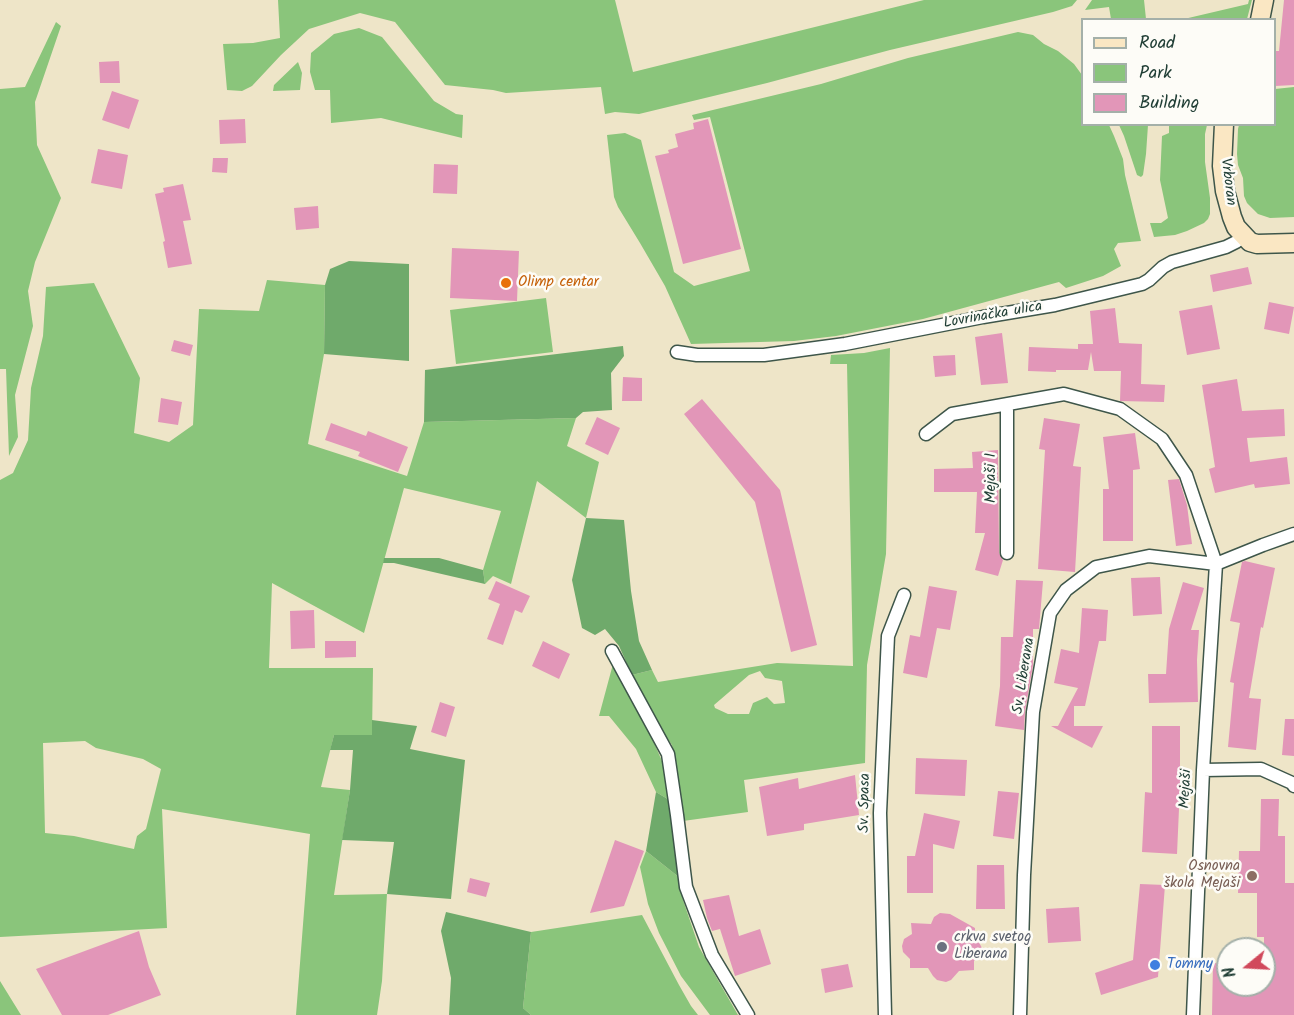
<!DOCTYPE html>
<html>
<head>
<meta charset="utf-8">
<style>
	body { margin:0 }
	#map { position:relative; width:1294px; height:1015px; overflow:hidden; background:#eee5c8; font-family:Kalam,sans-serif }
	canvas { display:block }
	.legend { position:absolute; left:1081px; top:18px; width:195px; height:108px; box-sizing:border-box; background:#fdfcf7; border:2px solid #a4b0a9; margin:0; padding:8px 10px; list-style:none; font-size:18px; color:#1f3d34 }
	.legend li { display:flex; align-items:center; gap:12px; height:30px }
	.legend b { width:30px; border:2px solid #a4b0a9 }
	.north { position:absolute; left:1216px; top:937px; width:60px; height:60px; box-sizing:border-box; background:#fdfcf7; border:2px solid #a4b0a9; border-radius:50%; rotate:252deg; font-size:16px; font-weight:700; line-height:24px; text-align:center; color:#1f3d34 }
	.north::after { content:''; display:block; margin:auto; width:21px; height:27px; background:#d1495b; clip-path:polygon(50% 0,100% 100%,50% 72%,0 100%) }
</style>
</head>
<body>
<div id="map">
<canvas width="1294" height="1015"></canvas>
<ul class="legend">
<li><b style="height:8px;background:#fae7c3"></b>Road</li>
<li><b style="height:16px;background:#8ac57b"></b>Park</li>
<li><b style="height:16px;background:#e296b8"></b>Building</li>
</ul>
<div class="north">N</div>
</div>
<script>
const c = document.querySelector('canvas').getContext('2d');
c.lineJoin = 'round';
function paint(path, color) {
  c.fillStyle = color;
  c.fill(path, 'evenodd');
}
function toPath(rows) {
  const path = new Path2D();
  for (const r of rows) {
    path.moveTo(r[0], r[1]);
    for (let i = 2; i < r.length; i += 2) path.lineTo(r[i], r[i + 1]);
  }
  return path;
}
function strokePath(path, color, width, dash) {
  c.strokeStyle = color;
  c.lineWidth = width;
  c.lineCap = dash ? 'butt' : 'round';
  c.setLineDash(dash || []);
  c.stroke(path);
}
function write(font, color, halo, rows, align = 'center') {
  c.font = font + ' Kalam,sans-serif';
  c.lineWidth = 5;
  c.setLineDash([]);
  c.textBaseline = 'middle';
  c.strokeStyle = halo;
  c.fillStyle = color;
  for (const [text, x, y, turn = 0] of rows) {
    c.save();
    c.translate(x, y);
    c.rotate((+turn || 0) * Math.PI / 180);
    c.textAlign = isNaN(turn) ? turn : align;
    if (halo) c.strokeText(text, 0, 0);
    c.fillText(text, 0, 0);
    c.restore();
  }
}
const green = toPath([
	[278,0,615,0,633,72,924,0,1077,0,1072,6,1053,12,890,50,767,83,639,114,615,112,605,114,601,87,506,93,493,90,445,85,395,22,360,13,309,29,281,55,252,86,242,91,227,90,223,44,253,43,280,38],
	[1092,0,1144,0,1146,19,1111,19,1109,7,1085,10],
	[1249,0,1252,0,1247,19,1184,19,1248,4],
	[56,22,61,26,35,102,37,145,61,198,35,262,28,291,33,326,15,395,18,437,9,456,6,369,0,369,0,89,25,87],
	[359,28,382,37,434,101,456,114,463,115,462,138,381,118,331,123,330,90,315,90,310,72,311,53,334,34],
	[1018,32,1033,35,1044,44,1058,51,1074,64,1082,75,1082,124,1109,125,1114,136,1123,159,1125,175,1141,241,1118,243,1114,249,1121,266,1103,276,1066,288,1059,282,923,319,836,336,794,341,691,344,665,286,640,243,618,207,614,197,607,135,625,133,641,140,674,272,694,286,750,271,710,117,694,120,692,115,821,84,908,58],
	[298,62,302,73,300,90,273,91,274,85],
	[1294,87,1294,217,1270,218,1258,214,1247,203,1244,196,1243,178,1238,165,1237,154,1238,129,1239,125,1274,124,1275,89],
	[1119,125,1148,125,1146,154,1143,175,1141,177,1137,175,1124,136],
	[1169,125,1207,125,1205,134,1205,162,1210,198,1210,214,1208,219,1204,223,1187,231,1175,235,1154,237,1150,223,1161,223,1168,218,1160,180,1162,136,1169,133],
	[267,280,325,285,324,354,308,444,407,476,424,422,576,418,567,446,599,462,586,518,537,481,511,584,493,576,485,584,483,570,501,511,404,488,364,633,272,583,269,668,373,668,372,735,334,735,321,787,350,790,334,895,387,894,382,981,377,1015,296,1015,310,834,162,809,167,928,0,937,0,480,13,473,28,440,31,388,43,336,46,287,94,283,140,378,134,433,169,442,193,425,199,309,259,311],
	[85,741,96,748,143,759,161,769,146,829,137,836,134,849,74,836,45,833,43,743],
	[546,298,553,352,456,364,450,310],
	[890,348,886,554,867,665,865,763,744,780,748,812,683,821,672,745,658,725,632,675,652,670,658,682,777,663,853,666,847,364,830,364,831,355,864,353],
	[760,671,765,678,782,681,785,703,774,704,767,697,753,703,749,714,728,714,715,708,714,705,749,675],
	[613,664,652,738,665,768,671,801,656,792,636,749,609,716,599,716],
	[646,851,680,878,683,900,699,947,738,1015,710,1015,681,976,659,933,648,904,640,867],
	[642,915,679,985,691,1006,698,1015,531,1015,523,1008,531,932],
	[0,981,21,1015,0,1015]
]);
const forest = toPath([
	[349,261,409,264,409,361,324,354,325,285,330,269],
	[623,346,624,356,611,373,612,410,583,412,576,418,424,422,425,370],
	[586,518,624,520,631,591,639,641,652,670,632,675,619,646,605,629,595,635,582,628,572,580],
	[384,558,439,558,483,570,485,584,394,563,383,563],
	[372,720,417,726,410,749,465,760,451,899,387,894,394,842,342,840,350,790,353,750,330,750,334,735,372,735],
	[656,792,671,801,680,878,646,851],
	[446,912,531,932,523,1008,531,1015,449,1015,451,978,441,931]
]);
const building = toPath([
	[1284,0,1294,0,1294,85,1275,86,1275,51,1279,51],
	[119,61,120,83,100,83,99,62],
	[112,91,139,100,129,129,102,120],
	[245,119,246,143,220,144,219,120],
	[708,119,741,249,683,264,655,156,669,153,668,150,678,147,675,134,694,129,693,123],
	[98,149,128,155,122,189,91,183],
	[213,158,228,158,227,173,212,172],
	[434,164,458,165,457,194,433,193],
	[183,184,191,220,183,221,192,264,168,268,163,242,165,241,155,194,164,192,163,188],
	[318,206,319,228,296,230,294,208],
	[452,248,519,251,517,301,450,298],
	[1248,267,1252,284,1213,292,1210,275],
	[1269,302,1294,307,1289,334,1264,329],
	[1212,305,1220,349,1187,355,1179,311],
	[1115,308,1119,343,1142,344,1141,384,1165,385,1164,402,1120,401,1121,371,1094,371,1091,352,1088,370,1056,370,1056,372,1028,371,1029,347,1078,349,1078,344,1093,344,1090,311],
	[1002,333,1008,383,981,385,975,337],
	[174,340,193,345,190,356,171,351],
	[955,355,956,375,935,377,933,356],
	[623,377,642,378,642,401,622,401],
	[1237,379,1242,411,1284,409,1285,436,1247,438,1250,462,1287,457,1290,484,1255,488,1254,484,1215,493,1209,469,1215,467,1202,385],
	[161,398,182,402,178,425,158,422],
	[702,399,780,490,817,645,791,652,755,502,684,414],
	[597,417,620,428,608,455,585,444],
	[1044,418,1080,424,1073,466,1081,467,1075,572,1038,569,1045,450,1039,449],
	[331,423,366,436,368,431,408,447,398,472,358,456,360,452,325,440],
	[1135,433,1140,469,1133,470,1133,541,1103,541,1103,489,1109,489,1103,437],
	[998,450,999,553,1003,560,998,576,975,570,985,533,975,533,977,492,934,492,934,469,973,468,972,452],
	[1179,479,1187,505,1192,544,1176,546,1168,480],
	[1245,561,1275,568,1263,628,1261,627,1249,698,1261,699,1256,750,1228,747,1234,683,1230,682,1240,623,1230,621,1242,562],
	[1160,577,1162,614,1133,616,1131,578],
	[1016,580,1043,581,1039,629,1033,629,1033,665,1025,711,1024,730,995,726,1000,686,1001,637,1013,637],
	[496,581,530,596,522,613,515,610,503,645,487,639,500,604,488,599],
	[1183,582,1204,588,1191,630,1199,630,1197,660,1198,702,1149,703,1148,674,1166,674,1169,629],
	[929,586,957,591,950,630,937,628,927,678,903,673,910,635,920,637],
	[1082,608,1108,610,1106,641,1099,641,1085,706,1074,706,1074,726,1103,726,1092,748,1051,726,1058,726,1078,688,1054,683,1061,649,1079,653],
	[314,610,315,648,291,649,290,611],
	[325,641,356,641,356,657,325,658],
	[543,641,570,654,559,679,532,666],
	[440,702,455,707,446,737,431,732],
	[1285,719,1294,719,1294,756,1282,755],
	[1152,726,1180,726,1180,786,1177,854,1142,852,1145,792,1152,793],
	[916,758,967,760,965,796,915,794],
	[855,775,859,815,804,824,804,830,767,836,759,787,798,778,799,789],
	[998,791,1019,793,1014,839,993,836],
	[1261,799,1279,799,1278,836,1285,836,1285,883,1294,883,1294,1015,1212,1015,1213,963,1228,964,1228,985,1264,985,1264,937,1257,937,1257,893,1238,893,1239,851,1260,851],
	[924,813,960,821,954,849,933,844,933,893,907,893,907,856,915,856],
	[615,840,644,851,624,906,590,913],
	[977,865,1004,865,1005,909,976,909],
	[470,878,490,883,486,897,467,892],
	[1140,884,1165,885,1158,977,1101,995,1095,973,1133,960],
	[729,895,739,936,760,929,771,964,735,976,720,929,712,931,707,918,703,900],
	[1079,907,1081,941,1048,943,1046,909],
	[940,913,950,914,975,928,975,935,982,948,978,957,974,961,974,970,959,971,951,980,946,982,937,980,933,976,928,968,910,968,910,959,903,952,902,946,904,939,912,934,911,923,931,924,934,917],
	[139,931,149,967,161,995,108,1015,62,1015,36,969],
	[848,964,853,987,825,993,821,969]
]);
const street = toPath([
	[677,352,697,355,764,355,845,344,983,317,1055,305,1142,284,1149,280,1163,267,1172,262,1226,247,1236,242,1243,236],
	[1007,404,1007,553],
	[926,434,952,414,1064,394,1120,409,1162,439,1186,475,1216,564,1203,770,1193,1015],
	[612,651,668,754,677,815,686,887,712,955,748,1015],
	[1203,770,1261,769,1292,783,1294,786],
	[885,1015,880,813,888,636,904,595],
	[1020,1015,1024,875,1033,712,1050,613,1066,590,1096,567,1149,556,1216,564,1263,545,1294,534]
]);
const secondary = toPath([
	[1260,20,1264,0],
	[1224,124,1222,166,1225,191,1232,217,1236,227,1250,242,1257,244,1294,243]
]);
const markers = [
	[506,283,6,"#e8710a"],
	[1252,876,6,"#8d6e63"],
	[942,947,6,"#6b7280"],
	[1155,965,6,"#3f7fe0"]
];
const streetNames = [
	["Vrboran",1227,182,83],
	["Lovrinačka ulica",993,316,-10],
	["Mejaši I",992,478,-90],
	["Sv. Liberana",1025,676,-81],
	["Mejaši",1187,789,-87],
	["Sv. Spasa",866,803,-89]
];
const foodNames = [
	["Olimp centar",518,283]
];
const educationNames = [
	["Osnovna",1240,867],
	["škola Mejaši",1240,884]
];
const worshipNames = [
	["crkva svetog",954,938],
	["Liberana",954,955]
];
const shopNames = [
	["Tommy",1167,965]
];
paint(green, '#8ac57b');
paint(forest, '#6faa6b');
paint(building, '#e296b8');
strokePath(street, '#3e564a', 15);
strokePath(secondary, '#3e564a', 21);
strokePath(street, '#fff', 12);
strokePath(secondary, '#fae7c3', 18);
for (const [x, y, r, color] of markers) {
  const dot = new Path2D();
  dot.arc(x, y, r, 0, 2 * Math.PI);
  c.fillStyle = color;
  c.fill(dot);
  strokePath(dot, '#fdfcf7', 2);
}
write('15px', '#1f3d34', '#fdfcf7', streetNames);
write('15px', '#c56008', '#fdfcf7', foodNames, 'left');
write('15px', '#785e54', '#fdfcf7', educationNames, 'right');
write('15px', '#5b616d', '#fdfcf7', worshipNames, 'left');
write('15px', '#366cbe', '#fdfcf7', shopNames, 'left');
</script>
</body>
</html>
